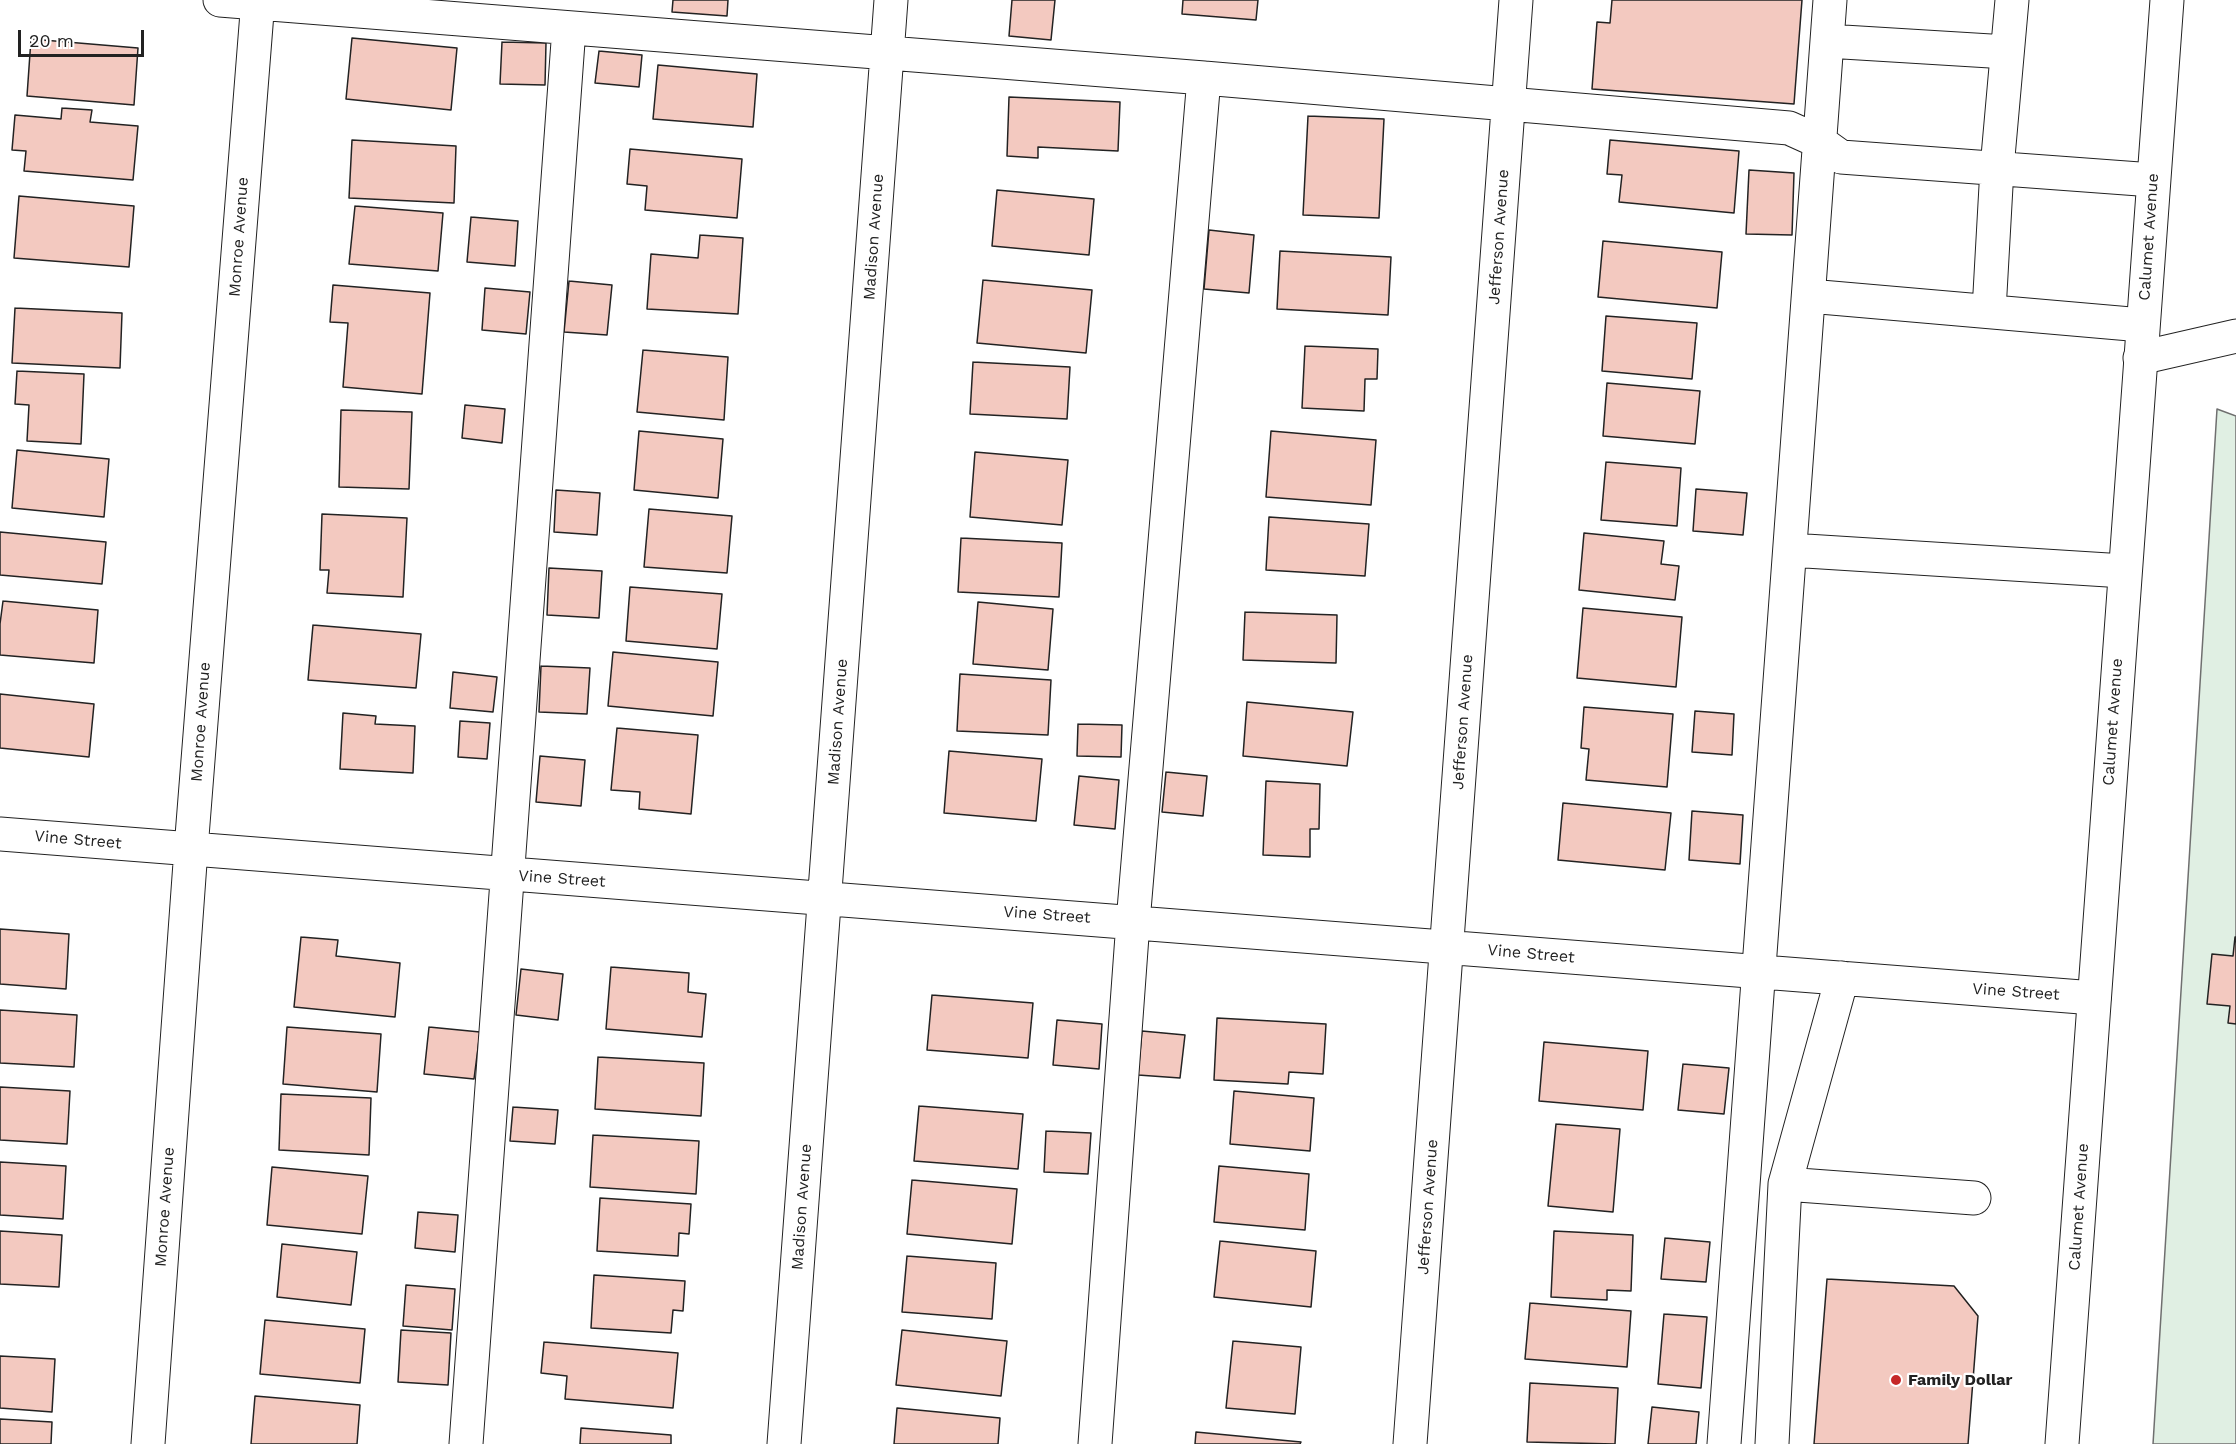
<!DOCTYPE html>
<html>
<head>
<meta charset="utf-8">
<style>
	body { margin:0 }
	#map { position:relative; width:2236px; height:1444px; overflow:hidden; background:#fff; font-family:"Work Sans",sans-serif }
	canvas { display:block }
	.scale { position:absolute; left:18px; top:30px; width:126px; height:27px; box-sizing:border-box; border:3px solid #222; border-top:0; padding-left:8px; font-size:18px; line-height:21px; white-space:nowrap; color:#222; -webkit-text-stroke:4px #fff; paint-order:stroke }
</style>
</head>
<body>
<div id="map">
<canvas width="2236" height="1444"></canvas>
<div class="scale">20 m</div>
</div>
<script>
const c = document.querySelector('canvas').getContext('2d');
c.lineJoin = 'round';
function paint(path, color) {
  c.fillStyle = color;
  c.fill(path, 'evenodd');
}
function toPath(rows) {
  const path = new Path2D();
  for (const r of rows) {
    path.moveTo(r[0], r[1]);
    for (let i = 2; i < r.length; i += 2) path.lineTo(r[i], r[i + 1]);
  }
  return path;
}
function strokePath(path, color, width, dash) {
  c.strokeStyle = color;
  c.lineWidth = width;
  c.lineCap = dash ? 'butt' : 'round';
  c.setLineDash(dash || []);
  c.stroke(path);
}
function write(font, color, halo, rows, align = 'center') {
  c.font = font + ' "Work Sans",sans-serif';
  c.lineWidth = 4.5;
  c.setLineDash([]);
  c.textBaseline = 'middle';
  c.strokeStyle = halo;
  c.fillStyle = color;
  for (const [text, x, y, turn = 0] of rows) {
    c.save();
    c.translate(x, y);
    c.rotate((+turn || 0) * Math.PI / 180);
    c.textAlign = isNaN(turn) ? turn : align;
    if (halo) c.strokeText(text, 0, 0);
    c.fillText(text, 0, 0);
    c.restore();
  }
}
const green = toPath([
	[2217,409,2236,416,2236,1444,2153,1444,2217,409]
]);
const building = toPath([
	[673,0,728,0,727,16,672,12,673,0],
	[1012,0,1055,0,1051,40,1009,36,1012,0],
	[1183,0,1258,0,1256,20,1182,14,1183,0],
	[1612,0,1802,0,1794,104,1592,89,1597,22,1610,23,1612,0],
	[352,38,457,48,451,110,346,99,352,38],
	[31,39,138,48,134,105,27,96,31,39],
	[502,42,546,43,545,85,500,84,502,42],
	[599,51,642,55,639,87,595,83,599,51],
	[658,65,757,74,753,127,653,119,658,65],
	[1009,97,1120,102,1118,151,1038,147,1038,158,1007,156,1009,97],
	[62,108,92,110,90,122,138,126,133,180,24,171,26,151,12,150,15,115,61,119,62,108],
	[1308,116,1384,119,1379,218,1303,215,1308,116],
	[352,140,456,146,454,203,349,198,352,140],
	[1610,140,1739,151,1734,213,1619,202,1622,175,1607,174,1610,140],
	[630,149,742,159,737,218,645,210,647,186,627,184,630,149],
	[1749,170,1794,173,1792,235,1746,234,1749,170],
	[997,190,1094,199,1089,255,992,246,997,190],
	[19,196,134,206,129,267,14,258,19,196],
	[355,206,443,213,438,271,349,264,355,206],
	[471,217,518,221,515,266,467,262,471,217],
	[1209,230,1254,235,1249,293,1204,289,1209,230],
	[700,235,743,238,738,314,647,309,651,254,698,258,700,235],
	[1603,241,1722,252,1717,308,1598,297,1603,241],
	[1280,251,1391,257,1388,315,1277,309,1280,251],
	[983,280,1092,290,1086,353,977,343,983,280],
	[569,281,612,285,607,335,564,332,569,281],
	[333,285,430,293,422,394,343,387,348,323,330,322,333,285],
	[485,288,530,292,526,334,482,330,485,288],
	[15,308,122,313,120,368,12,363,15,308],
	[1606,316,1697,323,1692,379,1602,371,1606,316],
	[1305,346,1378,349,1377,379,1365,379,1364,411,1302,408,1305,346],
	[643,350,728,357,724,420,637,412,643,350],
	[973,362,1070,367,1067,419,970,414,973,362],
	[17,371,84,374,81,444,27,441,29,405,15,404,17,371],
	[1607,383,1700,391,1695,444,1603,436,1607,383],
	[465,405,505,409,502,443,462,438,465,405],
	[341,410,412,412,409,489,339,487,341,410],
	[639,431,723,439,718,498,634,490,639,431],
	[1271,431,1376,440,1371,505,1266,497,1271,431],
	[17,450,109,459,104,517,12,508,17,450],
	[975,452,1068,460,1062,525,970,517,975,452],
	[1606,462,1681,468,1677,526,1601,520,1606,462],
	[1696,489,1747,493,1743,535,1693,531,1696,489],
	[556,490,600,493,597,535,554,532,556,490],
	[649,509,732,516,727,573,644,567,649,509],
	[322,514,407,518,403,597,327,593,329,570,320,570,322,514],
	[1269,517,1369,524,1365,576,1266,570,1269,517],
	[0,532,106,542,102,584,0,575,0,532],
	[1584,533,1664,541,1661,564,1679,566,1675,600,1579,590,1584,533],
	[961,538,1062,543,1059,597,958,592,961,538],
	[549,568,602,571,599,618,547,615,549,568],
	[630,587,722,594,717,649,626,641,630,587],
	[3,601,98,610,94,663,0,655,0,624,3,601],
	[978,602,1053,609,1048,670,973,664,978,602],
	[1583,608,1682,617,1676,687,1577,678,1583,608],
	[1245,612,1337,615,1336,663,1243,660,1245,612],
	[313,625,421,634,416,688,308,680,313,625],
	[613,652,718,662,713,716,608,706,613,652],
	[541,666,590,668,587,714,539,712,541,666],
	[453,672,497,677,493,712,450,708,453,672],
	[960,674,1051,680,1048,735,957,731,960,674],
	[0,694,94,704,89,757,0,748,0,694],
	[1247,702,1353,712,1347,766,1243,756,1247,702],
	[1584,707,1673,714,1667,787,1586,780,1589,749,1581,748,1584,707],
	[1695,711,1734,714,1732,755,1692,752,1695,711],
	[343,713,376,716,375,724,415,726,413,773,340,769,343,713],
	[460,721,490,723,487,759,458,757,460,721],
	[1078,724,1122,725,1121,757,1077,756,1078,724],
	[617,728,698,735,691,814,639,809,640,792,611,790,617,728],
	[949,751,1042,759,1036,821,944,813,949,751],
	[540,756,585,760,581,806,536,802,540,756],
	[1166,772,1207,776,1203,816,1162,812,1166,772],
	[1079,776,1119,780,1115,829,1074,825,1079,776],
	[1266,781,1320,784,1319,829,1310,829,1310,857,1263,855,1266,781],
	[1563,803,1671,813,1665,870,1558,860,1563,803],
	[1692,811,1743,815,1740,864,1689,860,1692,811],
	[0,929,69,934,66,989,0,984,0,929],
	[301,937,338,940,336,956,400,963,395,1017,294,1007,301,937],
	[2235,937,2236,937,2236,1024,2228,1023,2230,1006,2207,1004,2212,954,2233,956,2235,937],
	[611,967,689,973,688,992,706,994,702,1037,606,1029,611,967],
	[521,969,563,974,558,1020,516,1015,521,969],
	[932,995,1033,1003,1028,1058,927,1050,932,995],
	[0,1010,77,1015,74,1067,0,1063,0,1010],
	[1217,1018,1326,1024,1323,1074,1289,1072,1288,1084,1214,1080,1217,1018],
	[1057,1020,1102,1024,1099,1069,1053,1065,1057,1020],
	[287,1027,381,1034,377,1092,283,1084,287,1027],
	[429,1027,480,1032,474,1079,424,1074,429,1027],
	[1142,1031,1185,1035,1180,1078,1138,1075,1142,1031],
	[1544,1042,1648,1051,1643,1110,1539,1101,1544,1042],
	[598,1057,704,1063,701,1116,595,1109,598,1057],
	[1683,1064,1729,1068,1724,1114,1678,1110,1683,1064],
	[0,1087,70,1091,67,1144,0,1140,0,1087],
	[1234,1091,1314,1098,1310,1151,1230,1144,1234,1091],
	[281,1094,371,1098,369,1155,279,1150,281,1094],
	[919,1106,1023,1114,1018,1169,914,1161,919,1106],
	[513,1107,558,1110,555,1144,510,1141,513,1107],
	[1556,1124,1620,1129,1613,1212,1548,1206,1556,1124],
	[1046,1131,1091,1133,1088,1174,1044,1172,1046,1131],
	[593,1135,699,1141,696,1194,590,1187,593,1135],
	[0,1162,66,1166,63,1219,0,1215,0,1162],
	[1219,1166,1309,1174,1305,1230,1214,1222,1219,1166],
	[272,1167,368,1176,362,1234,267,1225,272,1167],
	[912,1180,1017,1189,1012,1244,907,1234,912,1180],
	[600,1198,691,1204,689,1234,679,1233,678,1256,597,1251,600,1198],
	[418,1212,458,1215,455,1252,415,1248,418,1212],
	[0,1231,62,1235,59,1287,0,1284,0,1231],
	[1554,1231,1633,1235,1631,1291,1607,1290,1607,1300,1551,1297,1554,1231],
	[1665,1238,1710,1242,1706,1282,1661,1279,1665,1238],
	[1220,1241,1316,1251,1311,1307,1214,1297,1220,1241],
	[282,1244,357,1252,351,1305,277,1297,282,1244],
	[907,1256,996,1263,992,1319,902,1312,907,1256],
	[594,1275,685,1281,683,1311,673,1310,671,1333,591,1328,594,1275],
	[1827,1279,1954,1286,1978,1316,1968,1444,1814,1444,1827,1279],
	[406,1285,455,1289,452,1330,403,1326,406,1285],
	[1530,1303,1631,1311,1627,1367,1525,1359,1530,1303],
	[1664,1314,1707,1317,1701,1388,1658,1384,1664,1314],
	[265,1320,365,1329,360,1383,260,1374,265,1320],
	[401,1330,451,1333,448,1385,398,1382,401,1330],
	[902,1330,1007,1341,1001,1396,896,1385,902,1330],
	[1233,1341,1301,1347,1295,1414,1226,1408,1233,1341],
	[544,1342,678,1353,673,1408,565,1399,567,1376,541,1373,544,1342],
	[0,1356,55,1359,52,1412,0,1408,0,1356],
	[1530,1383,1618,1388,1615,1444,1527,1442,1530,1383],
	[255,1396,360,1405,357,1444,251,1444,255,1396],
	[1652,1407,1699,1412,1696,1444,1648,1444,1652,1407],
	[897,1408,1000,1418,998,1444,894,1444,897,1408],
	[0,1419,52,1422,51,1444,0,1444,0,1419],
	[581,1428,671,1435,671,1444,580,1444,581,1428],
	[1196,1432,1301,1442,1300,1444,1195,1444,1196,1432]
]);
const minor = toPath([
	[220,0,1204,78,1789,128,1820,142,1841,157,2153,180],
	[1827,41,2007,52],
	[1809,296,2142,325],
	[1989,311,1997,168,2012,0],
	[2140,358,2236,336],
	[1790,550,2124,571],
	[0,834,2094,998],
	[1785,1184,1974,1198],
	[148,1444,191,849,258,0],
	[466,1444,569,28],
	[784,1444,891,0],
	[1095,1444,1133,922,1204,78],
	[1410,1444,1516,0],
	[1724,1444,1830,0],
	[1772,1444,1785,1184,1842,978]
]);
const major = toPath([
	[2062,1444,2167,0]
]);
const markers = [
	[1896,1380,6,"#c62828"]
];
const streetNames = [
	["Monroe Avenue",239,237,-86],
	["Madison Avenue",874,237,-86],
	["Jefferson Avenue",1499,237,-86],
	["Calumet Avenue",2149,237,-86],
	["Monroe Avenue",201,722,-86],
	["Madison Avenue",838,722,-86],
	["Jefferson Avenue",1463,722,-86],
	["Calumet Avenue",2113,722,-86],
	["Vine Street",78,840,5],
	["Vine Street",562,879,4],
	["Vine Street",1047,915,4],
	["Vine Street",1531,954,5],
	["Vine Street",2016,992,4],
	["Monroe Avenue",165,1207,-86],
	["Madison Avenue",802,1207,-86],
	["Jefferson Avenue",1428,1207,-86],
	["Calumet Avenue",2079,1207,-86]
];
const poiNames = [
	["Family Dollar",1908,1380]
];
paint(green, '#e0efe3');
strokePath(green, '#6f6f6f', 1.5);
paint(building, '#f3c9c0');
strokePath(building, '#222', 1.5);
strokePath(minor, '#222', 35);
strokePath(major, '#222', 35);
strokePath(minor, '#fff', 33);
strokePath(major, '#fff', 33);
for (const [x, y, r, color] of markers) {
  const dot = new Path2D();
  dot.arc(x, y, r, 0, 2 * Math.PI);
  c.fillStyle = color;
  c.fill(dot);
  strokePath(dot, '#fff', 2);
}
write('16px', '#222', '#fff', streetNames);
write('bold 16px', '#222', '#fff', poiNames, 'left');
</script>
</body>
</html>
